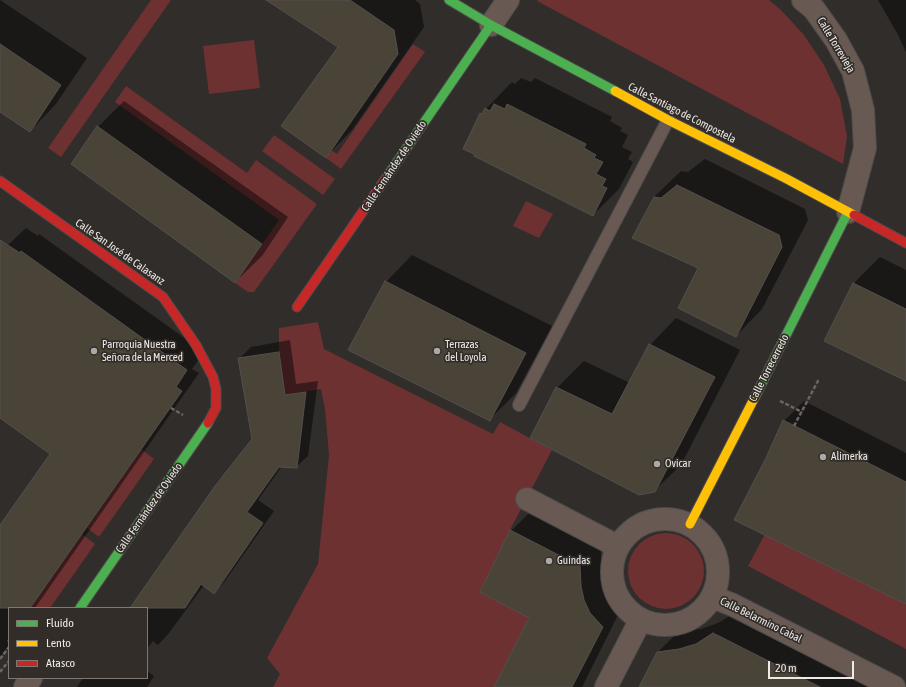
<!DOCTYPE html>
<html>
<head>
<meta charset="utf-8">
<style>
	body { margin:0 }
	#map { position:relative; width:906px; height:687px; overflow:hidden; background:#302d2b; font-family:"Asap Condensed",sans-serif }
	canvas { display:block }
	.legend { position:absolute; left:8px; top:607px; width:140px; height:72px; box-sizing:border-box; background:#322d29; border:1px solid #7d7975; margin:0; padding:5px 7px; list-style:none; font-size:12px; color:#edeae7 }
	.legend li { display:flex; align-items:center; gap:8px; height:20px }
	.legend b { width:20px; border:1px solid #7d7975 }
	.scale { position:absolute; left:768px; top:661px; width:86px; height:18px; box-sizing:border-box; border:2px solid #edeae7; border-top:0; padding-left:5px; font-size:12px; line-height:14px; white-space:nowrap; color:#edeae7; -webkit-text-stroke:3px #322d29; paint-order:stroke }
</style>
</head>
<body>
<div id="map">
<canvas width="906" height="687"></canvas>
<ul class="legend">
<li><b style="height:5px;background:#4caf50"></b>Fluido</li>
<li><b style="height:5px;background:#ffc107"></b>Lento</li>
<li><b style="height:5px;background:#c62828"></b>Atasco</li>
</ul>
<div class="scale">20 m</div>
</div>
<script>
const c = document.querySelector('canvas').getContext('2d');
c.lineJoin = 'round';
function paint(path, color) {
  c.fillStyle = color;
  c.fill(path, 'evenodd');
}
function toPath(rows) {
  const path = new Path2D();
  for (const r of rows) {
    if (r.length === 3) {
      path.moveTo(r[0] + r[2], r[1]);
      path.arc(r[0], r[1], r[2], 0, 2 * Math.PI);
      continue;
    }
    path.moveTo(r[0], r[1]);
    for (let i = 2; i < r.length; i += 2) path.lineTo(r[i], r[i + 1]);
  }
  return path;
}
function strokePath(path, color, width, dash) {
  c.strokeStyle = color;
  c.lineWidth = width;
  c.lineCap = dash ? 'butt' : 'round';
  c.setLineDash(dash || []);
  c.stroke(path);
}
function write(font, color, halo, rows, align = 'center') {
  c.font = font + ' "Asap Condensed",sans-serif';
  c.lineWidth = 3.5;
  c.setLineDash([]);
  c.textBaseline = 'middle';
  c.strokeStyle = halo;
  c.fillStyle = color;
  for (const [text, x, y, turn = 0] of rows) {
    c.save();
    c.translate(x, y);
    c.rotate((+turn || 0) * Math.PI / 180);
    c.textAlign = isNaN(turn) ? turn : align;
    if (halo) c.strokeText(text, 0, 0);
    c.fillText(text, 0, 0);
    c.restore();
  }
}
const green = toPath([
	[151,0,171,0,61,157,48,148],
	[538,0,769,0,781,10,804,35,824,65,840,99,847,136,843,164,537,1],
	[254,40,260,88,209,94,203,46],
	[413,44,425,52,341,169,326,158,331,150,337,154],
	[126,86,247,173,256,160,317,204,254,292,248,292,235,283,279,220,115,102],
	[274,135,335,179,323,195,262,151],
	[526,201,553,214,539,238,513,226],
	[318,322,324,349,493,434,500,422,552,450,510,530,480,592,529,618,494,687,273,687,280,674,267,658,318,564,329,455,325,409,321,389,285,395,279,352,279,328],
	[141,449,154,459,99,537,87,528],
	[666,571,38],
	[82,534,95,544,50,608,30,608],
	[765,534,906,604,906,649,748,566]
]);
const shadow = toPath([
	[0,0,87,58,56,104,30,131,0,111],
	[268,0,415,0,420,4,424,27,352,130,326,157,339,47],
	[878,0,906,0,906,52,897,33],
	[521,78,531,82,535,78,612,117,610,121,622,128,620,131,628,135,622,147,632,152,628,159,633,162,619,189,593,215,481,114,512,82,515,84],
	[124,101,288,217,262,256,235,282,98,127],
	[705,159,805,209,808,220,762,309,736,336,700,268,654,197,681,171,688,172],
	[26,228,38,236,39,234,204,352,192,369,199,373,35,608,9,608,9,645,0,657,0,526,51,454,0,417,0,257,8,245],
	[412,255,552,326,516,393,489,420,386,282],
	[880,257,906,270,906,380,854,283],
	[676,318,740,350,681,465,654,491,557,388,584,361,630,383,650,345],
	[290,340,296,384,318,381,308,456,296,467,282,466,258,500,274,511,225,581,214,593,204,585,169,633,158,645,153,641,147,649,147,608,131,608,253,440,239,359,251,347],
	[804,401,906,453,906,603,767,458,784,421],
	[532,510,601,545,601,564,605,579,611,592,623,605,582,687,495,687,531,617,511,531],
	[735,613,883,687,640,687,658,652,679,631,701,629,718,623],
	[147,671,154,676,147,687,77,687,83,678,147,678]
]);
const building = toPath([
	[266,0,350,0,394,30,398,54,326,158,281,126,338,47,266,0],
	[0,44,61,85,30,132,0,112,0,44],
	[494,104,505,109,507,104,586,144,584,148,596,155,594,158,603,162,596,174,606,179,602,186,607,188,593,216,474,156,474,154,463,149,480,113,482,114,485,108,490,111,494,104],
	[97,126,262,244,235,283,71,164,97,126],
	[677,185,779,235,782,247,736,337,678,308,698,268,632,238,654,197,661,198,677,185],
	[0,240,20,253,21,251,187,370,176,387,182,391,30,608,0,608,0,525,50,454,0,418,0,240],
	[385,281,526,353,490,421,348,350,385,281],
	[853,283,906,309,906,381,824,341,853,283],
	[649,344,715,377,655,492,639,495,530,438,556,387,612,414,649,344],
	[279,352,285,395,306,392,297,468,279,467,247,512,263,523,214,594,201,584,185,608,130,608,215,486,252,439,238,358,279,352],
	[783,420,906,482,906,604,734,520,766,458,783,420],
	[510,530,580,566,581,586,584,600,590,613,603,627,572,687,494,687,529,618,480,592,510,530],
	[713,633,820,687,639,687,657,652,679,649,696,644,713,633]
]);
const path = toPath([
	[780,401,802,412],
	[171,408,183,415],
	[794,426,819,379],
	[8,640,9,641],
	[0,659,9,647],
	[0,672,8,662,9,663]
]);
const lane = toPath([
	[519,405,668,120]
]);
const street = toPath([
	[803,0,814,9,836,40,853,71,863,110,865,148,848,212],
	[491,25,508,0],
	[527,499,617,546],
	[665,572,53],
	[713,597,733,605,894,687],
	[25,687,31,678],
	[606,687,640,621]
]);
const fast = toPath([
	[449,0,491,25,615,91],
	[388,175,491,25],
	[759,389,848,212],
	[80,608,208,423]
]);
const slow = toPath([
	[615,91,668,120,785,178,854,215],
	[690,524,759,389]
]);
const jam = toPath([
	[0,181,163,297,196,345,213,377,216,389,216,408,208,423],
	[854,215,906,243],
	[297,307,388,175]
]);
const markers = [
	[94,351,4,"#aba8a5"],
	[437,351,4,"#aba8a5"],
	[823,457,4,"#aba8a5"],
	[657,464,4,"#aba8a5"],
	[549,561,4,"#aba8a5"]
];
const streetNames = [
	["Calle Torrevieja",836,45,59],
	["Calle Santiago de Compostela",682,113,27],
	["Calle Fernández de Oviedo",394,166,-56],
	["Calle San José de Calasanz",120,252,35],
	["Calle Torrecerredo",769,368,-63],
	["Calle Fernández de Oviedo",149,508,-55],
	["Calle Belarmino Cabal",761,620,26]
];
const poiNames = [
	["Parroquia Nuestra",102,345],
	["Señora de la Merced",102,358],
	["Terrazas",445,345],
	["del Loyola",445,358],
	["Alimerka",831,457],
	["Ovicar",665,464],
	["Guindas",557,561]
];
paint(green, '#6d3132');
paint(shadow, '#0007');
paint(building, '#4a4438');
strokePath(building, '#52504e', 1);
strokePath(lane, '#4d4b4a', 14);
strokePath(street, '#4d4b4a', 24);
strokePath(fast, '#4d4b4a', 11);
strokePath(slow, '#4d4b4a', 11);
strokePath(jam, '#4d4b4a', 11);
strokePath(path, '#6e6460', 2.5, [4, 2]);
strokePath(lane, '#695953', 12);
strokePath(street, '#695953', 22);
strokePath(fast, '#4caf50', 9);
strokePath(slow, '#ffc107', 9);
strokePath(jam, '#c62828', 9);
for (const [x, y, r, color] of markers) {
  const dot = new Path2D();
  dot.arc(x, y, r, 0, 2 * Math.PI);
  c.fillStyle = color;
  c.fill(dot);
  strokePath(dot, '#322d29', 1.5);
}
write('11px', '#edeae7', '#322d29', streetNames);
write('11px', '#edeae7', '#322d29', poiNames, 'left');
</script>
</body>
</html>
